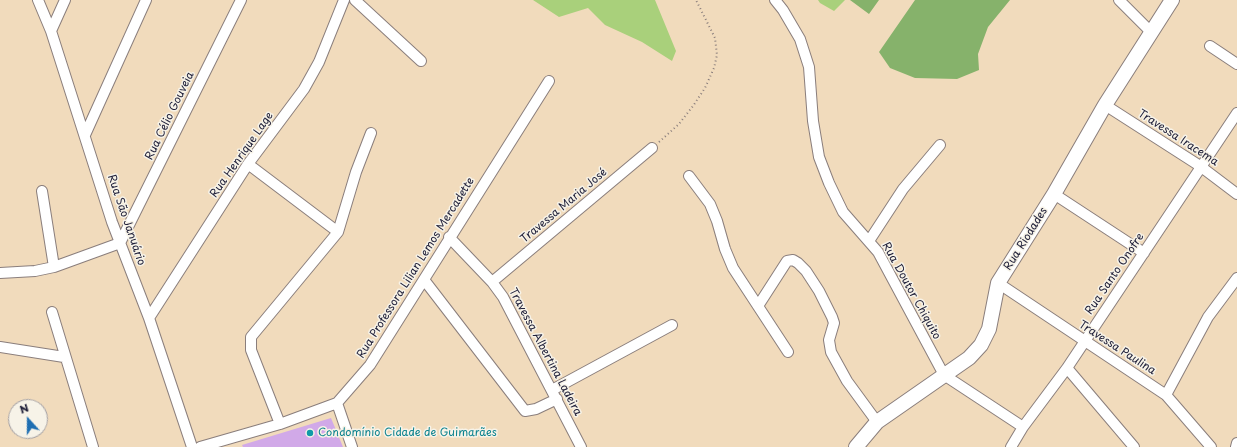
<!DOCTYPE html>
<html>
<head>
<meta charset="utf-8">
<style>
	body { margin:0 }
	#map { position:relative; width:1237px; height:447px; overflow:hidden; background:#f1dbbc; font-family:"Playpen Sans",sans-serif }
	canvas { display:block }
	.north { position:absolute; left:8px; top:399px; width:40px; height:40px; box-sizing:border-box; background:#f7f3e8; border:1px solid #a29fa3; border-radius:50%; rotate:339deg; font-size:11px; font-weight:700; line-height:16px; text-align:center; color:#22223b }
	.north::after { content:''; display:block; margin:auto; width:14px; height:18px; background:#1f6fb2; clip-path:polygon(50% 0,100% 100%,50% 72%,0 100%) }
</style>
</head>
<body>
<div id="map">
<canvas width="1237" height="447"></canvas>
<div class="north">N</div>
</div>
<script>
const c = document.querySelector('canvas').getContext('2d');
c.lineJoin = 'round';
function paint(path, color) {
  c.fillStyle = color;
  c.fill(path, 'evenodd');
}
function toPath(rows) {
  const path = new Path2D();
  for (const r of rows) {
    path.moveTo(r[0], r[1]);
    for (let i = 2; i < r.length; i += 2) path.lineTo(r[i], r[i + 1]);
  }
  return path;
}
function strokePath(path, color, width, dash) {
  c.strokeStyle = color;
  c.lineWidth = width;
  c.lineCap = dash ? 'butt' : 'round';
  c.setLineDash(dash || []);
  c.stroke(path);
}
function write(font, color, halo, rows, align = 'center') {
  c.font = font + ' "Playpen Sans",sans-serif';
  c.lineWidth = 3;
  c.setLineDash([]);
  c.textBaseline = 'middle';
  c.strokeStyle = halo;
  c.fillStyle = color;
  for (const [text, x, y, turn = 0] of rows) {
    c.save();
    c.translate(x, y);
    c.rotate((+turn || 0) * Math.PI / 180);
    c.textAlign = isNaN(turn) ? turn : align;
    if (halo) c.strokeText(text, 0, 0);
    c.fillText(text, 0, 0);
    c.restore();
  }
}
const green = toPath([
	[533,0,655,0,676,51,672,61,642,42,605,25,588,8,559,17],
	[818,0,845,0,834,11,820,3]
]);
const forest = toPath([
	[850,0,879,0,869,14],
	[915,0,1010,0,988,27,978,54,979,70,957,79,915,78,890,68,879,52]
]);
const building = toPath([
	[331,418,343,447,243,447,242,445]
]);
const path = toPath([
	[659,142,679,124,693,106,705,88,714,68,717,55,715,38,696,0]
]);
const street = toPath([
	[38,0,51,31,112,222,149,318,192,447],
	[355,0,421,61],
	[775,0,783,10,800,39,809,67,813,121,819,157,829,183,843,212,878,252,944,375,1023,427],
	[1119,0,1151,32],
	[51,31,65,0],
	[1210,46,1237,64],
	[1105,105,1200,166,1237,194],
	[85,135,146,0],
	[248,164,338,232],
	[689,176,710,204,717,221,725,249,733,268,788,352],
	[42,191,54,267],
	[1054,194,1144,253],
	[449,237,492,282,503,297,581,447],
	[869,241,903,189,940,145],
	[0,273,35,271,54,267,120,243,241,0],
	[425,281,525,411,536,409,557,399],
	[492,282,652,148],
	[998,283,1166,395,1211,447],
	[758,306,787,261,793,260,798,263,806,271,819,291,832,317,834,323,829,340,831,352,847,381,877,422],
	[52,312,93,447],
	[149,318,248,164,304,89,319,62,344,0],
	[0,347,64,357],
	[1067,368,1134,447],
	[552,390,672,325],
	[1166,395,1208,317,1237,278],
	[337,403,352,447],
	[280,424,251,350,251,337,338,232,356,172,371,133],
	[200,447,280,424,337,403,370,365,549,81],
	[1011,447,1023,427,1067,368,1237,113],
	[1236,447,1237,443]
]);
const secondary = toPath([
	[856,447,877,422,969,358,981,345,989,329,998,283,1054,194,1105,105,1172,0]
]);
const markers = [
	[310,433,4,"#0f9aa8"]
];
const streetNames = [
	["Rua Célio Gouveia",170,116,-64],
	["Travessa Iracema",1178,138,33],
	["Rua Henrique Lage",242,155,-55],
	["Travessa Maria José",564,206,-40],
	["Rua São Januário",126,220,71],
	["Rua Riodades",1026,239,-58],
	["Rua Professora Lilian Lemos Mercadette",416,268,-58],
	["Rua Santo Onofre",1115,274,-56],
	["Rua Doutor Chiquito",911,291,61],
	["Travessa Paulina",1117,348,33],
	["Travessa Albertina Ladeira",545,352,62]
];
const cultureNames = [
	["Condomínio Cidade de Guimarães",318,433]
];
paint(green, '#a9d07b');
paint(forest, '#86b26b');
paint(building, '#d1a9e8');
strokePath(street, '#8a7e7c', 12);
strokePath(secondary, '#8a7e7c', 16);
strokePath(path, '#8a7e7c', 2, [1, 3]);
strokePath(street, '#fff', 10);
strokePath(secondary, '#fff', 14);
for (const [x, y, r, color] of markers) {
  const dot = new Path2D();
  dot.arc(x, y, r, 0, 2 * Math.PI);
  c.fillStyle = color;
  c.fill(dot);
  strokePath(dot, '#f7f3e8', 1.5);
}
write('11px', '#22223b', '#f7f3e8', streetNames);
write('11px', '#0d838f', '#f7f3e8', cultureNames, 'left');
</script>
</body>
</html>
